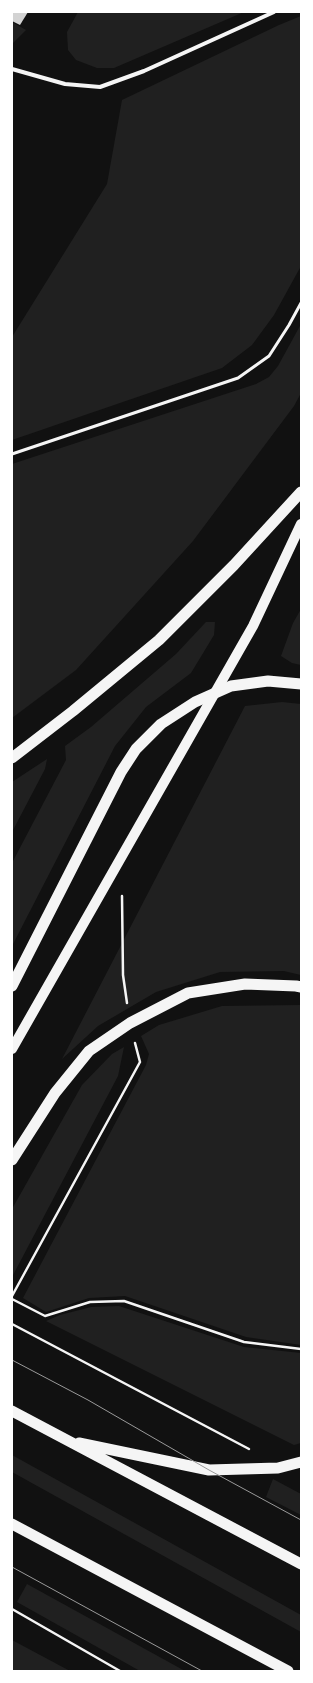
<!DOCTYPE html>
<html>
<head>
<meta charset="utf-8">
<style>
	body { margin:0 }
	#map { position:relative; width:313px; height:1683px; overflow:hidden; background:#111; font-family:"Space Grotesk",sans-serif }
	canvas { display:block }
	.frame { position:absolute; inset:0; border:13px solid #fff; pointer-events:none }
</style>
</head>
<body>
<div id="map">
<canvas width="313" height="1683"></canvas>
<div class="frame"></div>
</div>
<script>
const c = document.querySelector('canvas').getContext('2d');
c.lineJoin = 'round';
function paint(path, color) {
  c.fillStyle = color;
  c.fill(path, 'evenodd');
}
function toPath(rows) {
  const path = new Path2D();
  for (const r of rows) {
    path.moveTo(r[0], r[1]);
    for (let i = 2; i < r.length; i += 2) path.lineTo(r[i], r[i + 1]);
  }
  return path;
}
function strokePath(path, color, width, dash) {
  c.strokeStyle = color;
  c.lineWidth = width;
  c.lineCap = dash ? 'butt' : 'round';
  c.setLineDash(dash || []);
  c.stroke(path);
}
const green = toPath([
	[78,12,244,12,114,68,97,68,76,60,68,50,67,32],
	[301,16,301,266,274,315,252,345,222,368,12,440,12,337,107,184,122,100,279,25],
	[12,22,26,30,12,44],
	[301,324,301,393,294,406,193,541,76,670,12,718,12,464,256,384,269,377,278,366],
	[301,609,301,665,292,663,281,656,293,623],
	[206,622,215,622,214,635,191,673,146,707,115,746,12,946,12,863,66,760,65,746,91,727,176,654],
	[282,702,301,704,301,975,284,971,220,972,156,992,98,1026,62,1059,245,706],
	[47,759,45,769,12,832,12,782],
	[301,1005,301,1345,246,1337,125,1296,89,1298,46,1312,23,1298,146,1065,149,1054,141,1036,159,1025,222,1006],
	[124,1047,118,1076,12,1277,12,1209,82,1085,112,1054],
	[119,1306,244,1347,301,1353,301,1443,294,1445,46,1321,60,1315,91,1307],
	[12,1455,301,1615,301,1632,12,1472],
	[273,1479,301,1494,301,1515,266,1497],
	[27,1584,185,1671,140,1671,17,1602],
	[12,1640,70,1671,12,1671]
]);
const building = toPath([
	[12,12,28,12,20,25,12,21]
]);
const path = toPath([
	[122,896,123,975,127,1003],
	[12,1296,140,1062,135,1043],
	[12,1299,45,1316,90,1302,124,1301,244,1342,301,1349],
	[12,1324,249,1449],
	[12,1609,120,1671]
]);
const service = toPath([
	[12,454,238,378,269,356,289,325,301,303]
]);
const minor = toPath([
	[12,69,65,84,100,87,144,71,274,12]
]);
const primary = toPath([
	[12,1049,253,626,301,524]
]);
const trunk = toPath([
	[12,758,73,711,159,640,234,565,301,492],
	[12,986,121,772,136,749,161,724,195,702,231,686,268,681,301,684],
	[12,1160,55,1093,89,1051,130,1023,188,993,245,984,296,986,301,987],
	[12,1411,301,1564],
	[79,1443,209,1470,278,1468,301,1462],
	[12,1524,288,1671]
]);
const tram = toPath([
	[12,1360,88,1400,209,1470,301,1520],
	[12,1567,202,1671]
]);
paint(green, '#202020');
paint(building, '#d3d3d3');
strokePath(path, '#f5f5f5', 2.5);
strokePath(service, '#f5f5f5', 3);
strokePath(minor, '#f5f5f5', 4);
strokePath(primary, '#f5f5f5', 10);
strokePath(trunk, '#f5f5f5', 11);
strokePath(tram, '#9a9a9a', 1);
</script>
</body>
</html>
